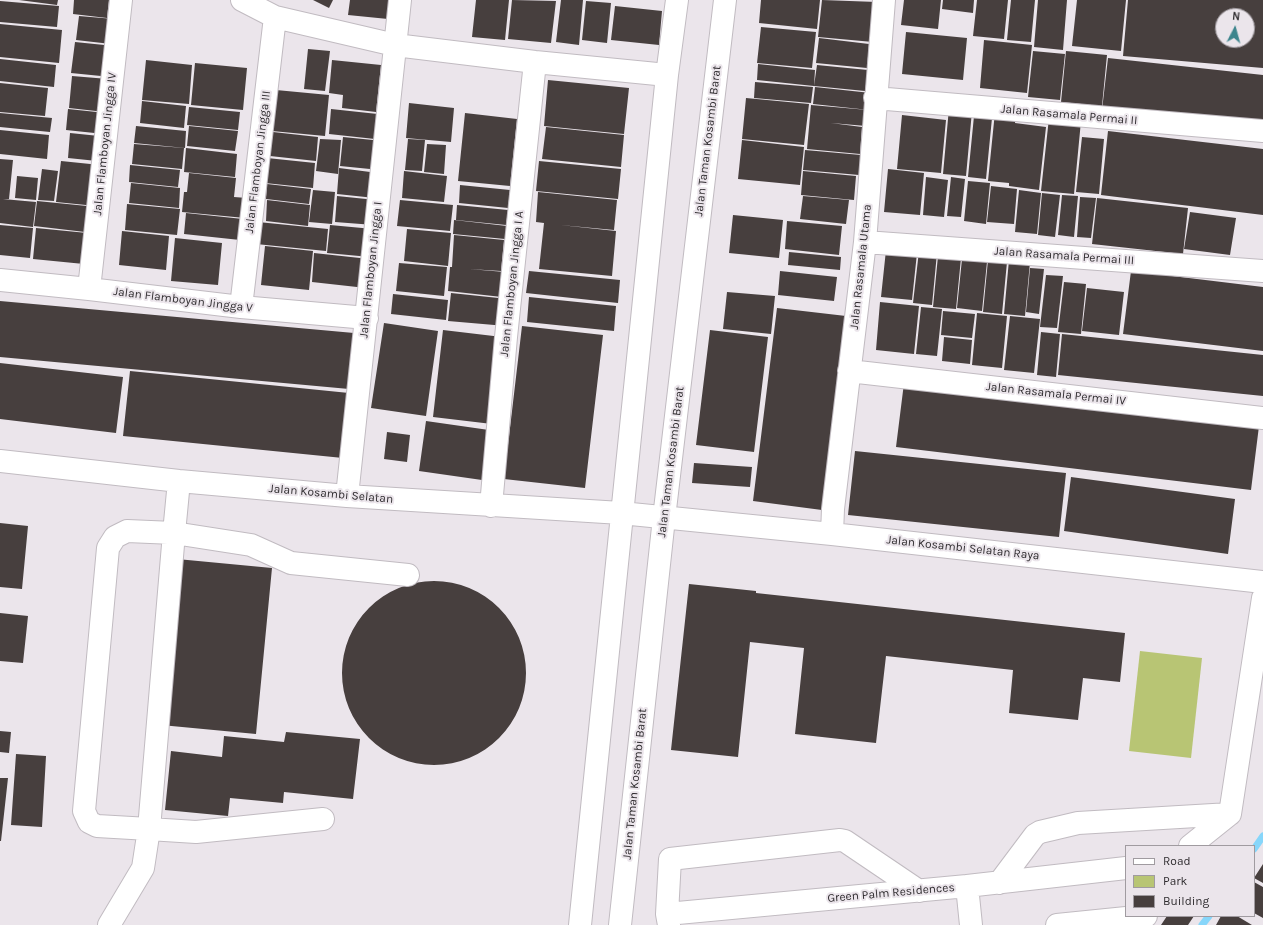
<!DOCTYPE html>
<html>
<head>
<meta charset="utf-8">
<style>
	body { margin:0 }
	#map { position:relative; width:1263px; height:925px; overflow:hidden; background:#ebe5eb; font-family:Karla,sans-serif }
	canvas { display:block }
	.legend { position:absolute; left:1125px; top:845px; width:130px; height:72px; box-sizing:border-box; background:#ebe5eb; border:1px solid #a09ba0; margin:0; padding:5px 7px; list-style:none; font-size:12px; color:#302d30 }
	.legend li { display:flex; align-items:center; gap:8px; height:20px }
	.legend b { width:20px; border:1px solid #a09ba0 }
	.north { position:absolute; left:1215px; top:8px; width:40px; height:40px; box-sizing:border-box; background:#ebe5eb; border:1px solid #a09ba0; border-radius:50%; rotate:6deg; font-size:11px; font-weight:700; line-height:16px; text-align:center; color:#302d30 }
	.north::after { content:''; display:block; margin:auto; width:14px; height:18px; background:#3d858d; clip-path:polygon(50% 0,100% 100%,50% 72%,0 100%) }
</style>
</head>
<body>
<div id="map">
<canvas width="1263" height="925"></canvas>
<ul class="legend">
<li><b style="height:5px;background:#fff"></b>Road</li>
<li><b style="height:11px;background:#b8c574"></b>Park</li>
<li><b style="height:11px;background:#473f3e"></b>Building</li>
</ul>
<div class="north">N</div>
</div>
<script>
const c = document.querySelector('canvas').getContext('2d');
c.lineJoin = 'round';
function paint(path, color) {
  c.fillStyle = color;
  c.fill(path, 'evenodd');
}
function toPath(rows) {
  const path = new Path2D();
  for (const r of rows) {
    if (r.length === 3) {
      path.moveTo(r[0] + r[2], r[1]);
      path.arc(r[0], r[1], r[2], 0, 2 * Math.PI);
      continue;
    }
    path.moveTo(r[0], r[1]);
    for (let i = 2; i < r.length; i += 2) path.lineTo(r[i], r[i + 1]);
  }
  return path;
}
function strokePath(path, color, width, dash) {
  c.strokeStyle = color;
  c.lineWidth = width;
  c.lineCap = dash ? 'butt' : 'round';
  c.setLineDash(dash || []);
  c.stroke(path);
}
function write(font, color, halo, rows, align = 'center') {
  c.font = font + ' Karla,sans-serif';
  c.lineWidth = 4;
  c.setLineDash([]);
  c.textBaseline = 'middle';
  c.strokeStyle = halo;
  c.fillStyle = color;
  for (const [text, x, y, turn = 0] of rows) {
    c.save();
    c.translate(x, y);
    c.rotate((+turn || 0) * Math.PI / 180);
    c.textAlign = isNaN(turn) ? turn : align;
    if (halo) c.strokeText(text, 0, 0);
    c.fillText(text, 0, 0);
    c.restore();
  }
}
const green = toPath([
	[1140,651,1202,658,1191,758,1129,751]
]);
const stream = toPath([
	[1254,849,1263,836],
	[1202,925,1209,916]
]);
const building = toPath([
	[19,0,58,0,57,5],
	[74,0,109,0,107,18,73,14],
	[313,0,333,0,329,8],
	[350,0,390,0,388,19,348,15],
	[476,0,509,0,505,40,472,37],
	[512,0,556,1,551,43,508,39],
	[561,0,583,0,579,45,556,42],
	[761,0,820,0,817,29,759,23],
	[822,0,877,2,873,42,818,37],
	[904,0,941,0,938,29,901,25],
	[943,0,974,0,973,13,942,9],
	[977,0,1008,0,1004,39,973,36],
	[1011,0,1035,0,1031,42,1007,40],
	[1038,0,1067,0,1063,50,1034,47],
	[1077,0,1126,0,1121,51,1072,46],
	[1128,0,1263,0,1263,68,1123,56],
	[1223,16,1247,16,1247,40,1223,40],
	[0,1,59,6,57,27,0,22],
	[586,1,611,3,607,43,582,40],
	[615,6,662,11,659,45,611,40],
	[79,16,114,19,111,44,76,40],
	[0,24,62,30,59,63,0,57],
	[761,27,816,32,812,68,757,63],
	[906,32,967,38,963,80,902,74],
	[819,38,869,44,867,68,816,63],
	[984,40,1032,45,1027,93,980,88],
	[75,42,114,46,111,77,71,73],
	[308,49,330,51,325,91,304,89],
	[1033,51,1065,54,1060,100,1028,97],
	[1066,51,1107,55,1102,106,1061,102],
	[1108,58,1263,75,1263,128,1102,110],
	[0,59,56,65,54,87,0,81],
	[146,60,192,65,189,104,142,100],
	[332,60,381,65,376,112,342,108,343,95,329,93],
	[195,63,247,68,243,110,191,105],
	[758,64,815,70,814,86,757,80],
	[817,65,868,70,865,91,814,86],
	[72,76,108,79,105,112,69,108],
	[548,80,629,88,624,134,544,126],
	[755,82,813,87,811,103,754,98],
	[0,83,48,88,45,116,0,112],
	[815,87,871,93,869,110,813,104],
	[276,90,329,95,325,136,272,131],
	[746,98,809,104,804,145,742,139],
	[142,101,186,106,184,128,140,123],
	[409,103,454,108,451,142,406,138],
	[811,105,868,110,866,126,831,123,862,127,860,154,807,149],
	[189,107,240,112,238,130,187,125],
	[949,108,972,111,966,176,943,174],
	[68,109,106,113,104,134,66,130],
	[331,109,387,115,384,140,329,134],
	[995,112,1016,114,1015,123,1046,127,1039,190,1009,186,1009,183,988,181],
	[0,113,52,118,50,132,0,127],
	[465,113,517,119,510,186,458,181],
	[902,115,946,120,941,173,897,169],
	[974,116,992,118,986,179,968,177],
	[1049,118,1081,121,1074,194,1041,191],
	[136,126,186,131,185,148,134,143],
	[189,126,238,131,235,151,187,146],
	[546,127,624,135,621,167,542,159],
	[0,130,49,135,47,159,0,154],
	[1108,131,1263,149,1263,215,1101,195],
	[273,132,318,137,316,161,270,156],
	[70,133,99,136,97,161,68,158],
	[343,137,383,141,380,170,340,166],
	[1082,137,1104,139,1099,194,1076,192],
	[320,139,341,140,338,174,316,171],
	[408,139,425,140,422,171,405,170],
	[742,140,804,147,800,185,738,179],
	[134,144,184,148,182,169,132,164],
	[427,144,446,145,444,174,424,172],
	[186,148,237,154,235,177,184,172],
	[805,150,861,155,859,175,803,170],
	[267,158,315,163,313,188,265,183],
	[0,159,13,160,9,199,3,199,36,202,33,227,0,223],
	[61,161,100,165,96,206,56,202],
	[539,161,621,169,618,199,536,191],
	[130,165,180,170,178,187,129,182],
	[339,168,378,173,375,198,337,194],
	[42,169,58,171,54,201,38,200],
	[888,169,924,173,920,215,884,212],
	[404,171,447,176,444,202,402,198],
	[803,171,856,176,854,200,801,195],
	[189,173,236,178,234,197,247,198,245,218,182,212,184,192,187,192],
	[17,176,38,178,36,200,15,198],
	[926,177,948,180,944,217,923,215],
	[951,177,965,179,961,217,947,216],
	[968,181,990,183,986,224,964,221],
	[131,183,180,188,179,208,129,203],
	[267,184,311,189,309,204,266,199],
	[460,185,510,190,508,208,459,203],
	[991,186,1017,189,1014,224,987,222],
	[313,190,335,192,332,224,309,222],
	[1019,190,1041,193,1037,234,1015,232],
	[538,192,617,200,614,230,560,225,616,231,612,276,539,269,544,223,536,222],
	[1042,193,1060,195,1055,237,1038,235],
	[1062,195,1078,196,1074,237,1058,235],
	[337,196,376,200,374,225,335,222],
	[803,196,849,200,846,224,800,219],
	[1080,197,1096,198,1091,238,1077,237],
	[1097,198,1188,208,1183,254,1092,244],
	[267,200,310,205,308,226,266,221],
	[400,200,453,205,450,231,397,226],
	[37,201,87,206,85,232,34,226],
	[127,204,180,209,177,235,125,230],
	[457,205,508,210,506,225,456,220],
	[1190,212,1236,218,1230,255,1184,249],
	[186,213,243,219,240,240,184,234],
	[733,215,783,220,779,258,729,253],
	[454,220,507,226,505,239,453,234],
	[787,221,842,226,839,255,785,249],
	[258,222,328,229,326,251,256,244],
	[0,225,33,228,30,258,0,255],
	[330,225,373,229,370,257,327,253],
	[36,228,87,233,84,264,33,259],
	[407,229,451,233,448,266,404,261],
	[122,231,169,236,166,270,119,265],
	[454,235,504,240,501,271,469,269,505,272,502,297,448,291,450,267,452,267],
	[175,238,222,243,218,285,171,281],
	[265,246,313,251,309,290,261,285],
	[886,250,917,253,912,300,881,297],
	[919,251,937,253,932,305,913,303],
	[789,252,841,257,840,270,788,265],
	[314,253,369,259,366,288,312,282],
	[938,256,961,258,956,309,933,307],
	[962,259,987,262,982,311,957,308],
	[988,260,1007,262,1002,314,983,312],
	[1009,260,1030,262,1025,316,1004,314],
	[399,263,447,267,444,296,396,291],
	[1030,268,1044,269,1039,314,1026,312],
	[529,271,620,280,618,303,526,293],
	[780,271,837,277,834,301,778,295],
	[1131,271,1263,287,1263,351,1123,334],
	[1046,275,1063,276,1057,328,1040,327],
	[1064,282,1086,284,1081,334,1058,332],
	[1087,288,1124,292,1119,335,1082,331],
	[727,292,775,296,771,334,723,329],
	[451,293,508,299,506,326,448,321],
	[393,294,448,300,446,320,391,314],
	[529,297,616,306,614,331,527,322],
	[0,301,354,333,349,389,0,357],
	[880,302,919,306,914,354,876,350],
	[921,307,942,309,937,356,916,354],
	[777,308,846,316,822,510,753,501],
	[943,311,975,314,972,338,941,335],
	[977,313,1007,316,1002,368,972,365],
	[1010,316,1040,319,1034,373,1004,370],
	[384,323,438,331,426,416,371,408],
	[522,326,603,335,585,488,504,479],
	[443,330,502,337,492,424,433,417],
	[710,330,768,337,754,452,696,445],
	[1041,332,1060,334,1056,377,1037,375],
	[1062,334,1263,355,1263,396,1058,375],
	[944,337,972,340,970,364,942,361],
	[0,363,123,377,116,433,0,419],
	[130,371,349,393,343,458,123,436],
	[904,383,1259,426,1251,490,896,447],
	[426,421,489,430,482,480,419,471],
	[387,432,410,435,407,462,384,459],
	[855,451,1066,473,1059,537,848,515],
	[694,463,752,467,750,487,692,483],
	[1071,477,1235,499,1228,554,1064,531],
	[0,523,28,526,22,589,0,587],
	[177,559,272,568,256,734,161,725],
	[434,673,92],
	[689,584,756,591,756,593,1125,633,1120,682,1083,678,1078,720,1009,713,1013,670,886,656,876,743,795,734,804,648,750,642,738,757,671,750],
	[0,613,28,616,23,663,0,661],
	[0,731,11,732,9,753,0,752],
	[286,732,360,739,353,799,284,792,283,803,230,798,228,816,165,810,171,751,222,757,224,736,284,742],
	[16,754,46,756,42,827,11,825],
	[0,778,8,778,1,841,0,841],
	[1263,864,1263,883,1254,878],
	[1254,882,1263,887,1263,918,1254,913],
	[1167,916,1194,916,1188,925,1161,925],
	[1221,916,1237,916,1252,925,1216,925]
]);
const minor = toPath([
	[242,0,275,17,395,45,535,62,667,75],
	[875,98,1263,131],
	[865,242,1263,271],
	[0,280,89,289,241,307,367,318],
	[89,289,121,0],
	[241,307,275,17],
	[849,371,1263,418],
	[0,461,179,481,347,496,621,513,832,534,1263,582],
	[179,481,174,533,149,829,97,826,89,822,84,811,108,548,115,537,127,531,174,533,251,545,291,563,408,575],
	[347,496,400,0],
	[491,506,506,337,535,62],
	[832,534,833,509,865,242,884,0],
	[1190,846,1230,814,1263,598],
	[999,883,1035,835,1040,832,1078,823,1230,814],
	[967,886,971,925],
	[667,914,967,886,1126,868],
	[109,925,143,868,149,829,196,832,323,819],
	[580,925,667,75,677,0],
	[620,925,664,518,725,0],
	[669,925,667,914,670,859,840,840,845,841,919,891],
	[1057,925,1146,916]
]);
const streetNames = [
	["Jalan Rasamala Permai II",1069,115,5],
	["Jalan Taman Kosambi Barat",708,141,-83],
	["Jalan Flamboyan Jingga IV",105,144,-84],
	["Jalan Flamboyan Jingga III",258,162,-83],
	["Jalan Rasamala Permai III",1064,256,4],
	["Jalan Rasamala Utama",861,267,-84],
	["Jalan Flamboyan Jingga I",371,270,-84],
	["Jalan Flamboyan Jingga I A",512,284,-84],
	["Jalan Flamboyan Jingga V",183,300,7],
	["Jalan Rasamala Permai IV",1056,394,6],
	["Jalan Taman Kosambi Barat",671,462,-83],
	["Jalan Kosambi Selatan",331,494,5],
	["Jalan Kosambi Selatan Raya",963,548,6],
	["Jalan Taman Kosambi Barat",635,784,-84],
	["Green Palm Residences",891,893,-5]
];
paint(green, '#b8c574');
strokePath(stream, '#87d6fa', 7);
paint(building, '#473f3e');
strokePath(minor, '#c1bbc1', 24);
strokePath(minor, '#fff', 22);
write('12px', '#302d30', '#ebe5eb', streetNames);
</script>
</body>
</html>
